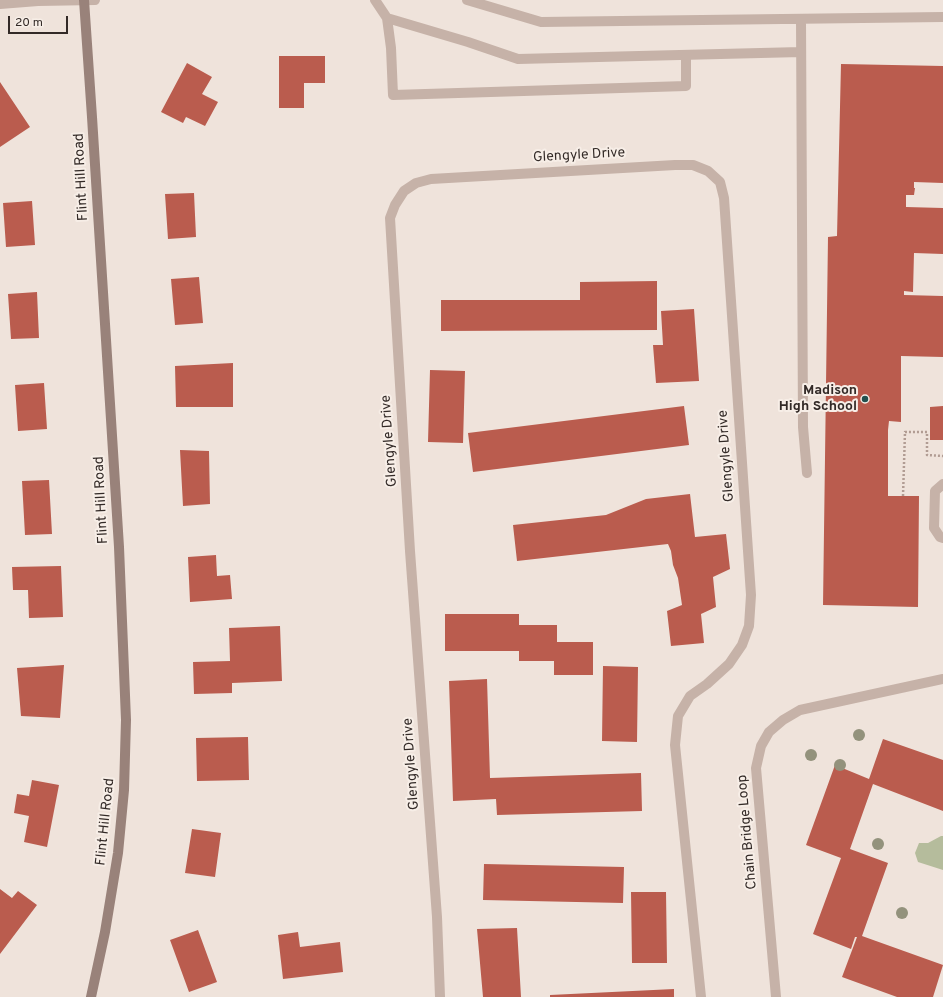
<!DOCTYPE html>
<html>
<head>
<meta charset="utf-8">
<style>
	body { margin:0 }
	#map { position:relative; width:943px; height:997px; overflow:hidden; background:#efe3db; font-family:Overpass,sans-serif }
	canvas { display:block }
	.scale { position:absolute; left:8px; top:16px; width:60px; height:18px; box-sizing:border-box; border:2px solid #332a27; border-top:0; padding-left:5px; font-size:12px; line-height:14px; white-space:nowrap; color:#332a27; -webkit-text-stroke:3px #f7eee7; paint-order:stroke }
</style>
</head>
<body>
<div id="map">
<canvas width="943" height="997"></canvas>
<div class="scale">20 m</div>
</div>
<script>
const c = document.querySelector('canvas').getContext('2d');
c.lineJoin = 'round';
function paint(path, color) {
  c.fillStyle = color;
  c.fill(path, 'evenodd');
}
function toPath(rows) {
  const path = new Path2D();
  for (const r of rows) {
    path.moveTo(r[0], r[1]);
    for (let i = 2; i < r.length; i += 2) path.lineTo(r[i], r[i + 1]);
  }
  return path;
}
function strokePath(path, color, width, dash) {
  c.strokeStyle = color;
  c.lineWidth = width;
  c.lineCap = dash ? 'butt' : 'round';
  c.setLineDash(dash || []);
  c.stroke(path);
}
function write(font, color, halo, rows, align = 'center') {
  c.font = font + ' Overpass,sans-serif';
  c.lineWidth = 4;
  c.setLineDash([]);
  c.textBaseline = 'middle';
  c.strokeStyle = halo;
  c.fillStyle = color;
  for (const [text, x, y, turn = 0] of rows) {
    c.save();
    c.translate(x, y);
    c.rotate((+turn || 0) * Math.PI / 180);
    c.textAlign = isNaN(turn) ? turn : align;
    if (halo) c.strokeText(text, 0, 0);
    c.fillText(text, 0, 0);
    c.restore();
  }
}
const green = toPath([
	[941,836,943,836,943,870,918,862,915,853,919,843,928,843]
]);
const building = toPath([
	[279,56,325,56,325,83,304,83,304,108,279,108],
	[187,63,212,77,202,94,218,102,205,126,186,117,183,123,161,112],
	[841,64,943,66,943,183,914,182,914,188,915,188,914,195,906,195,906,207,943,208,943,254,914,253,913,292,904,291,904,295,943,296,943,357,901,356,901,422,889,421,888,430,888,496,919,496,918,607,823,605,828,237,837,236],
	[0,82,30,127,0,147],
	[194,193,196,237,168,239,165,194],
	[32,201,35,245,6,247,3,203],
	[199,277,203,323,175,325,171,279],
	[657,281,657,330,441,331,441,300,580,300,580,282],
	[37,292,39,338,11,339,8,294],
	[694,309,699,381,656,383,653,345,663,345,661,311],
	[233,363,233,407,176,407,175,366],
	[430,370,465,371,463,443,428,442],
	[44,383,47,429,18,431,15,385],
	[684,406,689,445,473,472,468,433],
	[943,406,943,440,930,440,930,407],
	[180,450,209,451,210,504,183,506],
	[49,480,52,534,25,535,22,481],
	[690,494,695,537,726,534,730,569,713,577,716,607,701,614,704,643,671,646,667,611,682,605,678,578,673,565,671,551,668,544,517,561,513,525,606,515,646,499],
	[216,555,217,576,230,575,232,599,190,602,188,557],
	[61,566,63,617,29,618,28,590,13,590,12,567],
	[445,614,519,614,519,625,557,625,557,642,593,642,593,675,554,675,554,661,519,661,519,651,445,651],
	[280,626,282,681,232,683,232,693,194,694,193,662,230,661,229,628],
	[64,665,60,718,21,716,17,668],
	[603,666,638,667,637,742,602,741],
	[487,679,490,778,641,773,642,811,497,815,496,799,453,801,449,681],
	[248,737,249,780,197,781,196,738],
	[883,739,943,760,943,811,873,784,850,849,888,863,862,936,943,965,933,997,897,997,842,977,857,937,855,937,851,949,813,934,841,858,806,845,835,765,869,779],
	[32,780,59,785,47,847,24,842,29,816,14,813,17,794,29,796],
	[192,829,221,833,215,877,185,873],
	[484,864,624,867,623,903,483,900],
	[0,889,12,898,18,891,37,905,0,954],
	[631,892,666,892,667,963,632,963],
	[517,928,521,997,483,997,477,929],
	[198,930,217,982,189,992,170,940],
	[298,932,300,947,340,942,343,972,283,979,278,935],
	[674,989,674,997,550,997,550,995]
]);
const path = toPath([
	[903,496,905,432,927,432,927,455,943,456]
]);
const lane = toPath([
	[375,0,387,18,391,48,393,95,686,86,686,55],
	[467,0,541,22,943,17],
	[387,18,468,42,518,59,801,52],
	[801,19,803,427,807,473],
	[943,484,935,491,934,528,940,537,943,538]
]);
const street = toPath([
	[0,4,38,1,95,0],
	[440,997,437,917,410,551,390,218,395,205,404,191,416,183,431,179,675,165,693,165,708,171,720,182,724,198,751,595,749,626,742,645,729,664,707,684,690,696,678,716,675,745,701,997],
	[776,997,756,768,761,746,769,732,783,720,800,710,943,679]
]);
const secondary = toPath([
	[84,0,92,117,119,547,126,720,124,790,118,853,105,932,91,997]
]);
const trees = [
	[859,735],
	[811,755],
	[840,765],
	[878,844],
	[902,913]
];
const markers = [
	[865,399,4,"#21504e"]
];
const streetNames = [
	["Glengyle Drive",579,156,-3],
	["Flint Hill Road",82,177,-93],
	["Glengyle Drive",390,441,-94],
	["Glengyle Drive",727,456,-94],
	["Flint Hill Road",102,500,-93],
	["Glengyle Drive",412,764,-94],
	["Flint Hill Road",106,822,-84],
	["Chain Bridge Loop",748,832,-95]
];
const poiNames = [
	["Madison",857,391],
	["High School",857,407]
];
paint(green, '#b5bc9c');
paint(building, '#ba5c4e');
strokePath(path, '#b19c93', 2.5, [2, 2]);
strokePath(lane, '#c6b2a8', 10);
strokePath(street, '#c6b2a8', 10);
strokePath(secondary, '#99827a', 10);
c.fillStyle = '#93927c';
for (const [x, y] of trees) {
  c.beginPath();
  c.arc(x, y, 6, 0, 2 * Math.PI);
  c.fill();
}
for (const [x, y, r, color] of markers) {
  const dot = new Path2D();
  dot.arc(x, y, r, 0, 2 * Math.PI);
  c.fillStyle = color;
  c.fill(dot);
  strokePath(dot, '#f7eee7', 1.5);
}
write('14px', '#332a27', '#f7eee7', streetNames);
write('bold 14px', '#332a27', '#f7eee7', poiNames, 'right');
</script>
</body>
</html>
